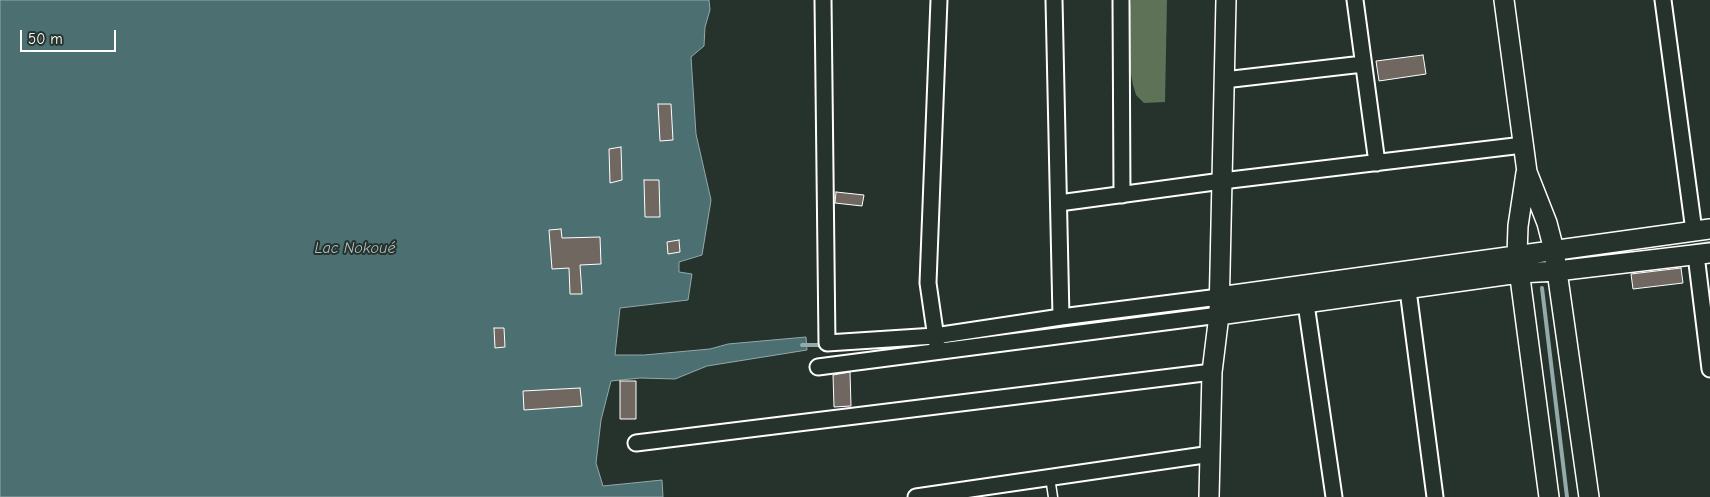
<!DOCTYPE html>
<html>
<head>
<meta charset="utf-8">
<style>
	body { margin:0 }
	#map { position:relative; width:1710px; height:497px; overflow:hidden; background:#26332d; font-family:"Comic Neue",sans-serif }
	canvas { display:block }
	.scale { position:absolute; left:20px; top:30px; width:96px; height:22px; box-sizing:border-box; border:2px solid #fff; border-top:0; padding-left:6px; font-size:15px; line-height:18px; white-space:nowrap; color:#fff; -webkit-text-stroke:4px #26332d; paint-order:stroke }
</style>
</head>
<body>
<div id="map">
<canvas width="1710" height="497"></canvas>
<div class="scale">50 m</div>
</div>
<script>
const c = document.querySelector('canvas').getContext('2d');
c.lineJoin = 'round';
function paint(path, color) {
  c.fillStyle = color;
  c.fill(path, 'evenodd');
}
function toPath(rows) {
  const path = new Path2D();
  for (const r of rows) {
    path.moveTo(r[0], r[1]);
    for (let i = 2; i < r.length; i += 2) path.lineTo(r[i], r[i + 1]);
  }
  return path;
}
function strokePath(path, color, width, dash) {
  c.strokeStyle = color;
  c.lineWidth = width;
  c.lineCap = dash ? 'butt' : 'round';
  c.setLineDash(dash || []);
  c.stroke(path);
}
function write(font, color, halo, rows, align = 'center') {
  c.font = font + ' "Comic Neue",sans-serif';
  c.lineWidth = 4;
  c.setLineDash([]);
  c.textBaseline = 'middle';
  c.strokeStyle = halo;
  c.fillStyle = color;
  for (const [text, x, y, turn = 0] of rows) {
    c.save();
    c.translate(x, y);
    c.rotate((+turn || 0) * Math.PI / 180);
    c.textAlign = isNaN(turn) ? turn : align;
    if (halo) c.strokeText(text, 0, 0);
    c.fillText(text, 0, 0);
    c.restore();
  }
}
const green = toPath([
	[1131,0,1167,0,1165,102,1144,103,1136,95,1133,85,1129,64,1127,22]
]);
const water = toPath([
	[0,0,709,0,710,10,705,27,704,46,691,57,696,134,711,200,702,255,679,262,679,272,692,274,688,300,620,308,615,355,644,355,710,349,728,344,806,337,807,350,707,366,675,379,640,378,611,381,601,420,596,463,603,486,662,480,663,497,0,497,0,0]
]);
const stream = toPath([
	[1692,246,1710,243],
	[1542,288,1567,497],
	[802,345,825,345],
	[882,347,915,347]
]);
const building = toPath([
	[1423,55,1426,74,1379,81,1376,61,1423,55],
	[658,104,671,104,673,140,660,141,658,104],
	[621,147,622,180,610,183,609,149,621,147],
	[644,180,659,180,660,217,645,217,644,180],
	[836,192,864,195,862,206,835,203,836,192],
	[561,229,562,238,600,237,601,264,580,265,582,294,570,294,569,268,552,269,549,230,561,229],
	[679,240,680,252,668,254,667,242,679,240],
	[1681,268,1683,283,1633,289,1631,274,1681,268],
	[494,328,504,328,505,347,495,348,494,328],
	[850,372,851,406,834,407,833,375,850,372],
	[620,381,636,381,636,419,620,419,620,381],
	[580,388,582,406,524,410,523,391,580,388]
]);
const service = toPath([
	[1050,477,1053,497]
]);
const minor = toPath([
	[823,0,827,343,935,336,1061,317,1219,297],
	[1054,0,1061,317],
	[1121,0,1122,195],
	[1355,0,1377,163],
	[1663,0,1694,231],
	[1224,80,1363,64],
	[1059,203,1222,181,1523,145],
	[1696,255,1710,369],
	[1408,290,1435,497],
	[1306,304,1334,497],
	[937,345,928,283,939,0],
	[818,367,1219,315],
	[636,443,1212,372],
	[916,497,1211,454]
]);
const tertiary = toPath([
	[1504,0,1527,172,1547,223,1554,250,1589,497],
	[1526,173,1518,226,1517,255,1549,497],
	[1219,297,1710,229],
	[1219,315,1519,273,1557,271,1710,253],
	[1209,497,1212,372,1219,315,1226,0]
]);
const waterNames = [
	["Lac Nokoué",355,248]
];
paint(green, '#5d7256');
paint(water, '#4c6f72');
strokePath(water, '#94a9aa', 1);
strokePath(stream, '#94a9aa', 4);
paint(building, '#706860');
strokePath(building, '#fff', 1);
strokePath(service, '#fff', 11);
strokePath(minor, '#fff', 19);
strokePath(tertiary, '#fff', 22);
strokePath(service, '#26332d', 8);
strokePath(minor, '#26332d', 15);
strokePath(tertiary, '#26332d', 19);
write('italic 16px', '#aebec0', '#26332d', waterNames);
</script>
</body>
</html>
